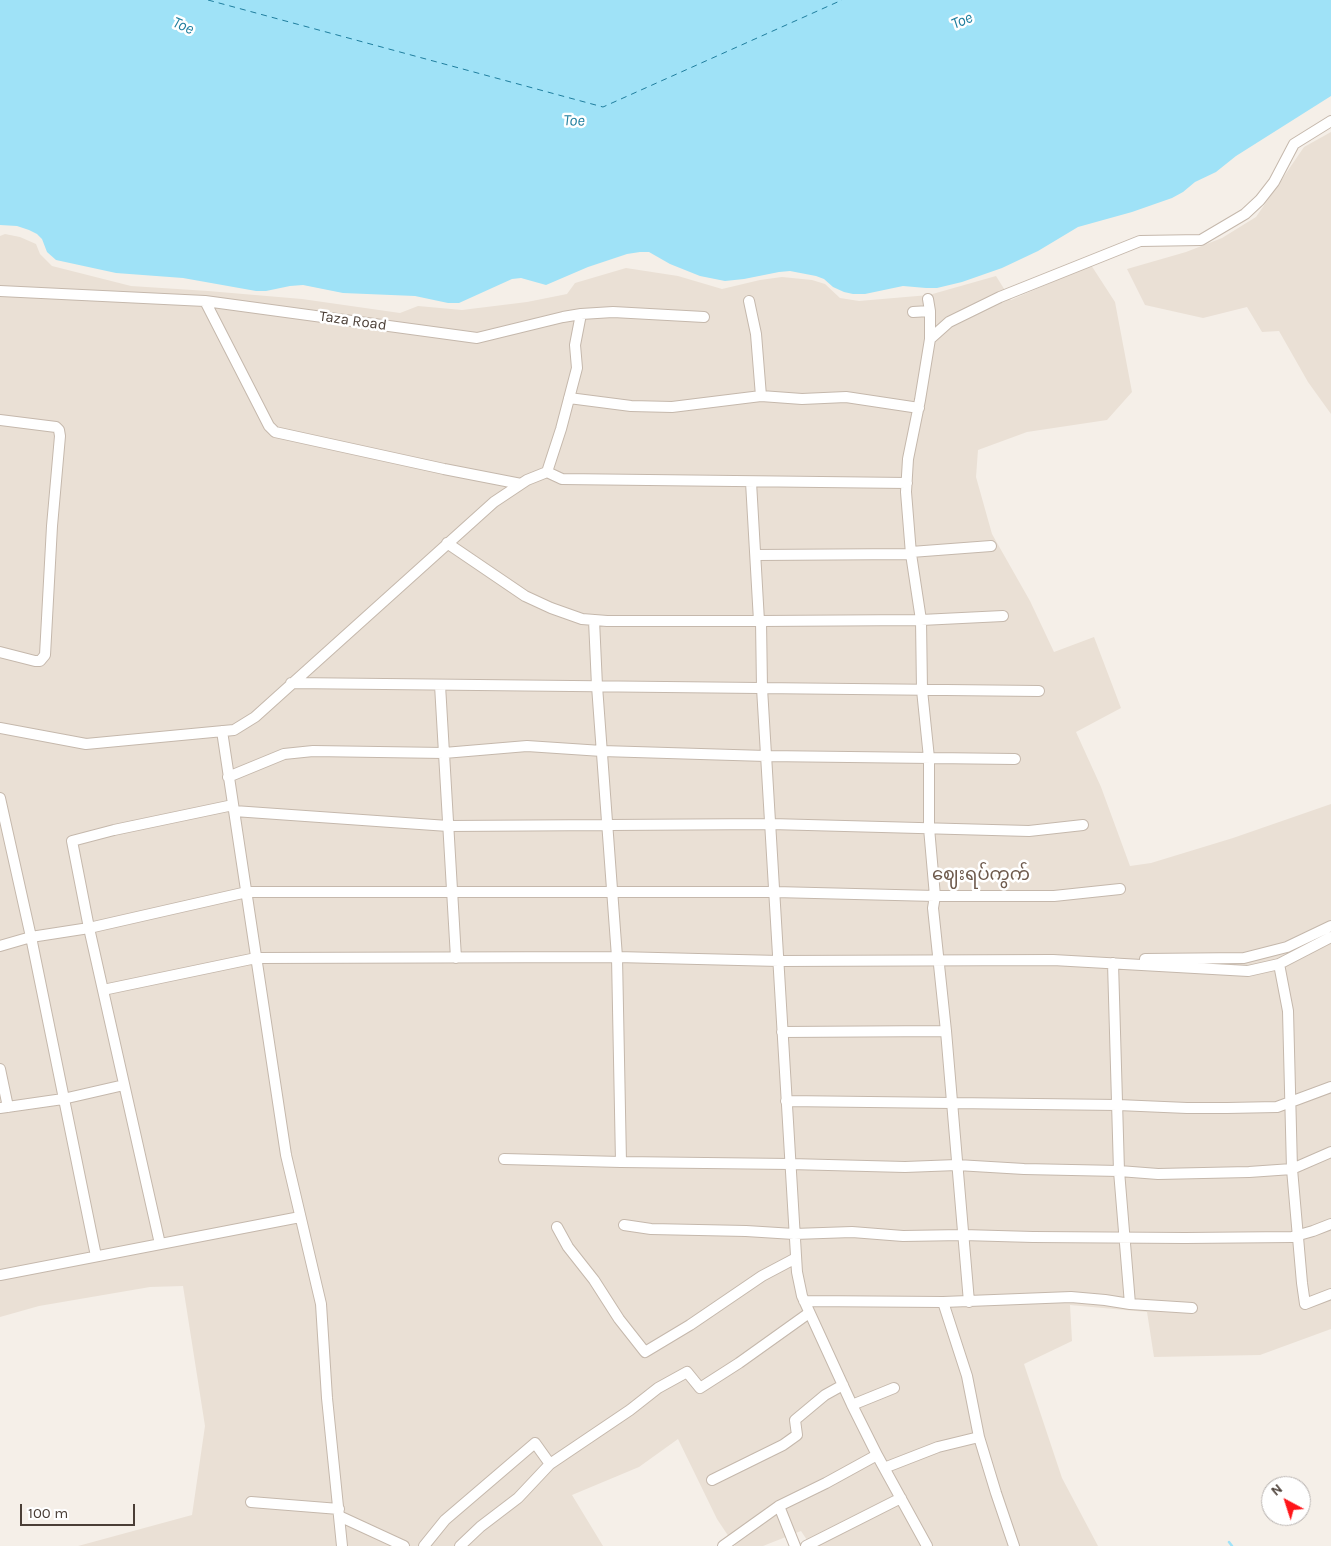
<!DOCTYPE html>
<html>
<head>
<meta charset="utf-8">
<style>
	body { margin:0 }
	#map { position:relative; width:1331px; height:1546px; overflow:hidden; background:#f5efe8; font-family:Karla,sans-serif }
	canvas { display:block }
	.north { position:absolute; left:1261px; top:1476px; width:50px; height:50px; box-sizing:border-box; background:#fff; border:1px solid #b7b2af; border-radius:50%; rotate:320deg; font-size:14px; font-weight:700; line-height:20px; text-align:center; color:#4a3e36 }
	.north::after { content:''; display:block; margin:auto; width:18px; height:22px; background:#ff1519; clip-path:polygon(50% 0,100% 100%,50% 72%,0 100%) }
	.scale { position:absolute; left:20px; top:1504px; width:115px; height:22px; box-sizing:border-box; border:2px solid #4a3e36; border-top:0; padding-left:6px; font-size:15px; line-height:18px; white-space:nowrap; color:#4a3e36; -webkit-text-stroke:4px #fff; paint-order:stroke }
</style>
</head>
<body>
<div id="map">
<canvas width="1331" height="1546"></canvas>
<div class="north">N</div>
<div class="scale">100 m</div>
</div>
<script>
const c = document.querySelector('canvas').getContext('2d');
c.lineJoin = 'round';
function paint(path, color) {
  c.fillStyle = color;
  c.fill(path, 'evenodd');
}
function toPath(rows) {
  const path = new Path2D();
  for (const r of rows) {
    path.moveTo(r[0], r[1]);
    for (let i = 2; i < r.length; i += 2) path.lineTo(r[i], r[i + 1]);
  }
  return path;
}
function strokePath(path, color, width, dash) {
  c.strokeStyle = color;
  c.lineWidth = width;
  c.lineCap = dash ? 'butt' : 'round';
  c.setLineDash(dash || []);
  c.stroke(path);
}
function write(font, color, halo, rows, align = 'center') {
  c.font = font + ' Karla,"Noto Sans Myanmar",sans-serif';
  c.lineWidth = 5;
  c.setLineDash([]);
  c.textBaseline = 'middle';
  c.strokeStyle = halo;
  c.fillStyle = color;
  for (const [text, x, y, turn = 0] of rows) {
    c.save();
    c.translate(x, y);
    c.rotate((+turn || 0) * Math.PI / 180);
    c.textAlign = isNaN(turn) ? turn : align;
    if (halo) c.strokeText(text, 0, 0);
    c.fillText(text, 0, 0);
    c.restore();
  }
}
const residential = toPath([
	[1331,132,1331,414,1308,382,1279,331,1262,332,1247,307,1203,318,1145,305,1127,269,1186,252,1222,238,1256,217,1304,147],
	[5,234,20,237,36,244,40,254,52,266,131,286,208,291,302,299,400,313,418,306,462,310,527,302,567,294,575,283,626,268,678,276,722,289,760,280,782,277,812,280,825,284,840,298,859,301,929,295,996,276,1011,300,1091,265,1115,302,1132,392,1107,420,1027,432,978,450,976,477,992,534,1030,601,1054,652,1094,637,1121,708,1076,732,1101,787,1130,866,1151,863,1233,838,1331,804,1331,1329,1260,1355,1154,1357,1147,1312,1070,1305,1072,1341,1024,1364,1062,1478,1098,1546,811,1546,801,1531,763,1546,735,1546,717,1519,678,1439,639,1467,572,1495,603,1546,78,1546,192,1515,205,1426,183,1286,150,1287,39,1306,0,1317,0,236]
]);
const water = toPath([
	[0,0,1331,0,1331,96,1236,156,1216,172,1195,182,1183,192,1172,198,1132,212,1078,227,1038,251,1002,268,962,282,937,288,926,288,903,286,865,294,853,294,844,292,833,287,824,279,816,276,790,271,779,272,744,279,725,281,700,276,670,264,649,252,640,252,627,254,588,267,546,285,521,278,512,279,459,303,448,303,415,296,343,293,303,285,290,286,266,291,256,291,183,278,116,273,56,260,47,252,42,239,37,234,29,230,17,226,0,225]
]);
const stream = toPath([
	[1229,1542,1232,1546]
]);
const ferry = toPath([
	[208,0,603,107,842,0]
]);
const minor = toPath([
	[0,291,205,301,477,338,563,317,581,314,613,312,704,317],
	[928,299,930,311],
	[205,301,269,426,275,432,444,469,521,484],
	[749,301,756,334,761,396],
	[913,312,930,311,930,339],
	[569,398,631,406,672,407,761,396,802,399,846,397,919,408],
	[0,420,56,427,59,430,60,436,52,526,45,655,40,661,35,661,0,652],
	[547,472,561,429,577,368,575,345,581,314],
	[751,482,759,621,761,621,762,688,797,1272,802,1296,852,1405,877,1455,927,1546],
	[447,543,525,596,551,608,582,619,607,621,761,621,921,620,1003,616],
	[911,552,991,546],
	[756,555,911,554],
	[594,620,597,686,617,957,621,1162],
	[291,683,1039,691],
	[440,685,456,958],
	[0,728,86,744,234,730,255,717,494,502,527,480,547,472,562,479,907,483],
	[222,731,286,1155,321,1304,327,1398,342,1546],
	[228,777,284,754,313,751,444,753,527,746,602,751,766,756,1015,759],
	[0,798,31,937,96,1256],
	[234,811,448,826,771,824,1029,831,1083,825],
	[0,946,31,937,89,928,247,892,775,892,935,896,1054,896,1120,889],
	[1145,959,1244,958,1287,947,1331,926],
	[1113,963,1119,1171,1130,1304],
	[1279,964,1288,1011,1292,1169,1302,1283,1305,1304,1331,1294],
	[103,990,256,958,617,957,779,961,1053,960,1248,971,1279,964,1331,937],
	[782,1032,946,1031],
	[0,1069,8,1107],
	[786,1101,1118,1105,1187,1108,1227,1108,1277,1107,1331,1087],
	[0,1108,63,1099,124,1085],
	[504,1159,621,1162,790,1164,905,1167,957,1165,1024,1169,1119,1171,1158,1174,1249,1172,1292,1169,1331,1152],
	[624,1225,651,1229,746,1231,794,1234,852,1232,903,1236,963,1235,1033,1237,1185,1238,1292,1237,1313,1231,1331,1224],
	[557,1227,568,1247,594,1280,619,1319,645,1352,690,1325,762,1276,796,1258],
	[160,1244,89,928,72,841,114,830,233,805],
	[0,1275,300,1217],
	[804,1301,943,1302,1071,1297,1105,1300,1130,1304,1192,1308],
	[943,1302,967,1376,979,1437,996,1493,1014,1546],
	[969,1302,946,1031,933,908,935,896,929,828,929,758,922,690,921,620,911,554,906,492,908,459,920,400,930,339,949,322,1000,297,1140,241,1201,240,1245,214,1260,200,1274,182,1294,144,1331,121],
	[852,1405,894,1388],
	[884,1468,938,1447,979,1437],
	[712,1480,783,1445,797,1435,795,1420,825,1395,843,1385],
	[251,1502,339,1509],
	[779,1506,795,1546],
	[339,1516,404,1546],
	[424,1546,445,1520,535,1443,550,1464],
	[460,1546,480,1527,518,1498,550,1464,630,1410,658,1388,687,1372,700,1388,739,1363,809,1313],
	[723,1546,779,1506,826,1483,877,1455],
	[806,1546,901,1498]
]);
const streetNames = [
	["Taza Road",353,321,8]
];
const waterNames = [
	["Toe",962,21,-23],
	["Toe",183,26,24],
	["Toe",574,121,1]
];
const quarterNames = [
	["ဈေးရပ်ကွက်",981,875]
];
paint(residential, '#eae0d5');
paint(water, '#9fe2f7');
strokePath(stream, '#9fe2f7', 2.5);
strokePath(ferry, '#1f7e9e', 1, [6, 5]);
strokePath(minor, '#c5b8ac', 12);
strokePath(minor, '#fff', 10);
write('15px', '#4a3e36', '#fff', streetNames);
write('italic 16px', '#1f7e9e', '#fff', waterNames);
write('18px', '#6e5a4c', '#fff', quarterNames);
</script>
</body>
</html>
